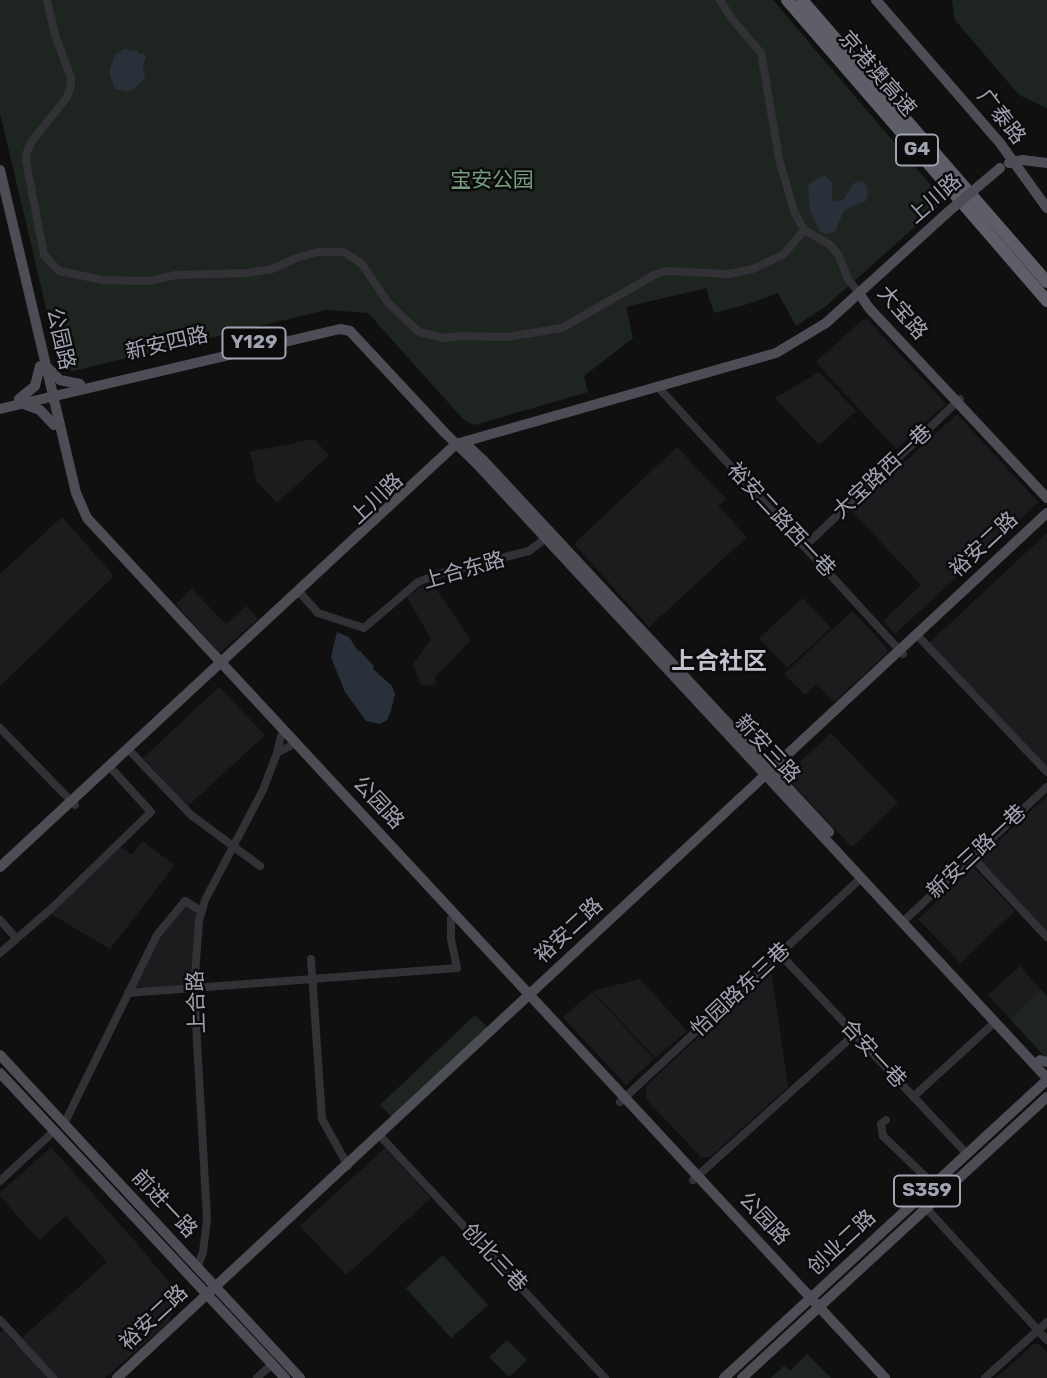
<!DOCTYPE html>
<html>
<head>
<meta charset="utf-8">
<style>
	body { margin:0 }
	canvas { display:block; background:#101011 }
</style>
</head>
<body>
<canvas width="1047" height="1378"></canvas>
<script>
const c = document.querySelector('canvas').getContext('2d');
c.lineJoin = 'round';
function paint(path, color) {
  c.fillStyle = color;
  c.fill(path, 'evenodd');
}
function toPath(rows) {
  const path = new Path2D();
  for (const r of rows) {
    path.moveTo(r[0], r[1]);
    for (let i = 2; i < r.length; i += 2) path.lineTo(r[i], r[i + 1]);
  }
  return path;
}
function strokePath(path, color, width, dash) {
  c.strokeStyle = color;
  c.lineWidth = width;
  c.lineCap = dash ? 'butt' : 'round';
  c.setLineDash(dash || []);
  c.stroke(path);
}
function write(font, color, halo, rows, align = 'center') {
  c.font = font + ' Rubik,"Noto Sans SC",sans-serif';
  c.lineWidth = 5;
  c.setLineDash([]);
  c.textBaseline = 'middle';
  c.strokeStyle = halo;
  c.fillStyle = color;
  for (const [text, x, y, turn = 0] of rows) {
    c.save();
    c.translate(x, y);
    c.rotate((+turn || 0) * Math.PI / 180);
    c.textAlign = isNaN(turn) ? turn : align;
    if (halo) c.strokeText(text, 0, 0);
    c.fillText(text, 0, 0);
    c.restore();
  }
}
const built = toPath([
	[862,320,868,320,946,404,896,449,816,362],
	[819,372,856,411,819,445,775,398],
	[957,414,1038,502,895,634,883,621,921,585,852,511],
	[314,439,329,455,277,503,257,482,250,452],
	[677,447,726,499,718,506,747,537,649,627,574,544],
	[62,517,114,576,0,686,0,574],
	[1047,533,1047,768,929,643],
	[432,583,471,640,435,677,436,684,421,686,413,664,431,639,407,597,423,586],
	[192,589,226,624,246,606,258,619,219,653,176,604],
	[803,598,831,628,787,668,759,638],
	[852,611,886,647,887,653,834,702,817,684,805,695,784,674],
	[219,687,265,735,188,806,143,758],
	[831,733,898,803,852,847,785,776],
	[1047,796,1047,935,977,861],
	[142,841,175,865,110,949,51,914,120,846,132,855],
	[973,867,1015,911,960,963,918,919],
	[185,903,200,911,193,987,130,992,158,936],
	[1020,966,1041,990,1010,1019,988,995],
	[771,969,788,1087,710,1157,701,1157,646,1099,646,1086],
	[640,979,687,1031,655,1058,593,991],
	[592,992,654,1059,626,1085,563,1017],
	[51,1147,133,1239,179,1294,169,1322,105,1378,0,1378,0,1333,3,1330,15,1344,107,1262,66,1216,39,1240,0,1196,0,1193],
	[385,1148,431,1198,346,1275,300,1226],
	[1034,1344,1039,1344,1047,1353,1047,1378,996,1378]
]);
const green = toPath([
	[0,0,773,0,944,201,826,306,796,326,778,293,748,304,714,313,706,288,626,307,633,338,584,376,588,392,474,425,464,420,368,313,326,310,73,371,60,367,0,113],
	[952,0,1047,0,1047,108,1019,95,955,20],
	[1041,990,1047,996,1047,1059,1010,1019],
	[475,1015,488,1028,393,1118,380,1105],
	[443,1255,488,1305,451,1338,406,1288],
	[507,1340,527,1360,509,1377,489,1357],
	[807,1354,831,1378,771,1378,784,1366,790,1371]
]);
const water = toPath([
	[124,49,138,51,138,54,142,53,146,57,143,66,145,78,135,88,127,92,115,89,109,72,115,55],
	[826,176,832,183,832,198,835,201,843,200,854,183,862,181,867,186,868,194,866,201,844,210,835,232,828,234,820,232,810,210,808,185,820,177],
	[337,632,349,637,358,651,360,651,374,666,373,669,392,686,395,694,391,711,387,720,380,724,366,721,345,692,331,657]
]);
const minor = toPath([
	[47,0,55,35,71,78,71,85,67,97,32,141,27,152,26,161,44,255,59,271,103,280,148,281,176,275,247,273,272,269,296,258,318,252,344,252,362,264,388,303,419,332,444,338,461,336,507,337,562,328,656,274,667,271,728,274,753,269,784,254,804,230],
	[720,0,732,19,761,53,779,159,794,211,804,230,829,244,838,254,848,279,859,293],
	[658,387,903,654],
	[805,546,960,399],
	[296,592,302,595,318,613,364,628,418,582,445,572,529,551,546,538],
	[916,634,1047,772],
	[0,728,75,805],
	[128,749,191,815,260,866],
	[277,753,290,746],
	[972,857,1047,937],
	[908,917,1047,787],
	[0,920,16,938],
	[0,953,52,908,151,812,109,766],
	[780,954,967,1154],
	[311,959,322,1119,348,1166],
	[128,993,457,968,451,939,451,919],
	[913,1097,995,1022],
	[620,1102,861,878],
	[886,1120,881,1124,883,1136,934,1185],
	[64,1124,157,935,185,901,201,911],
	[382,1138,605,1378],
	[693,1180,855,1034],
	[0,1181,54,1131],
	[926,1208,1047,1340],
	[197,1268,203,1252,207,1219,194,988,199,921,205,900,263,790,277,753,281,736],
	[0,1320,53,1378],
	[257,1378,272,1364],
	[985,1378,1047,1322]
]);
const major = toPath([
	[876,0,1000,143,1047,208],
	[1009,163,1023,160,1047,163],
	[0,170,76,493,87,518,885,1378],
	[859,293,869,308,1047,498],
	[47,367,60,380,80,384],
	[19,399,35,386,40,366],
	[26,405,40,410,54,425],
	[0,409,340,329,350,331,445,433,478,465,1047,1078],
	[470,448,483,460,829,832],
	[0,867,456,444,776,353,826,323,948,212],
	[0,1055,300,1378],
	[1040,1060,1047,1062],
	[0,1073,285,1378],
	[117,1378,1047,513],
	[724,1378,1047,1080],
	[742,1378,1047,1097]
]);
const highway = toPath([
	[787,0,1047,301],
	[802,0,1047,282]
]);
const majorBridge = toPath([
	[948,212,1000,168]
]);
const shields = [
	[917,150,42],
	[254,343,63],
	[927,1191,66]
];
const shieldNames = [
	["G4",917,150],
	["Y129",254,343],
	["S359",927,1191]
];
const streetNames = [
	["京港澳高速",877,74,49],
	["广泰路",1001,117,52],
	["上川路",935,199,-41],
	["大宝路",902,313,49],
	["公园路",60,339,77],
	["新安四路",167,344,-13],
	["大宝路西一巷",883,472,-43],
	["上川路",377,499,-43],
	["裕安二路西一巷",781,520,47],
	["裕安二路",984,545,-43],
	["上合东路",464,571,-16],
	["新安三路",767,749,47],
	["公园路",378,803,47],
	["新安三路一巷",977,852,-43],
	["裕安二路",569,931,-43],
	["怡园路东三巷",741,990,-43],
	["上合路",197,1002,-92],
	["合安一巷",873,1054,47],
	["前进一路",164,1204,47],
	["公园路",764,1219,47],
	["创业二路",842,1243,-43],
	["创北三巷",494,1258,47],
	["裕安二路",154,1318,-43]
];
const parkNames = [
	["宝安公园",492,181]
];
const quarterNames = [
	["上合社区",719,662]
];
paint(built, '#1c1c1e');
paint(green, '#1e2520');
paint(water, '#293039');
strokePath(minor, '#313136', 8);
strokePath(major, '#4d4d55', 10);
strokePath(highway, '#5d5e67', 12);
strokePath(majorBridge, '#4d4d55', 10);
for (const [x, y, w] of shields) {
  const box = new Path2D();
  box.roundRect(x - w / 2, y - 15.5, w, 31, 5);
  c.fillStyle = '#0b0b0c';
  c.fill(box);
  strokePath(box, '#a1a3b2', 2);
}
write('bold 19px', '#a1a3b2', null, shieldNames);
write('21px', '#a1a3b2', '#0b0b0c', streetNames);
write('21px', '#779d80', '#0b0b0c', parkNames);
write('bold 24px', '#c1c3ce', '#0b0b0c', quarterNames);
</script>
</body>
</html>
